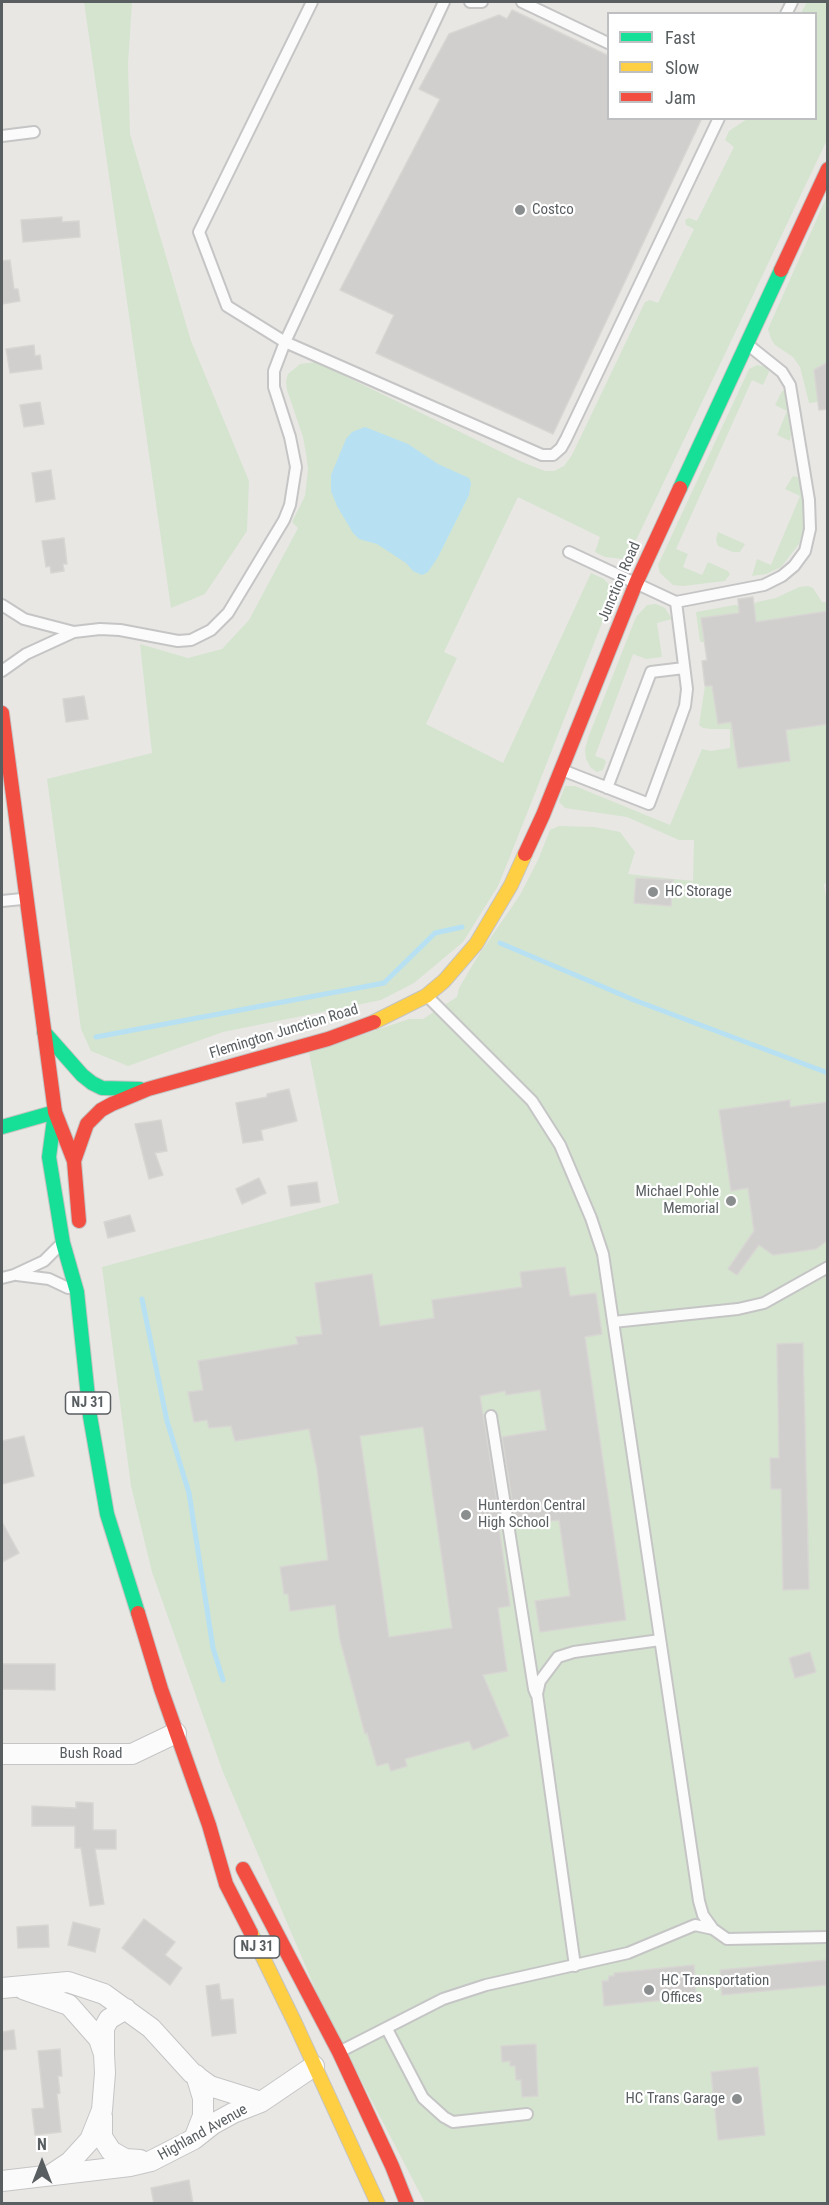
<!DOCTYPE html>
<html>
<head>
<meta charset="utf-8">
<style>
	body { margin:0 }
	#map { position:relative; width:829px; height:2205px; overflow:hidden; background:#e9e7e4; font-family:"Roboto Condensed",sans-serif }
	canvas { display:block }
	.frame { position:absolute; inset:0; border:3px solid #595e61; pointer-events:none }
	.legend { position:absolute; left:607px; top:12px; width:210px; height:108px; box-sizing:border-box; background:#fff; border:2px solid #bdbfc0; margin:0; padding:8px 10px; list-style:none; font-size:18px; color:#595e61 }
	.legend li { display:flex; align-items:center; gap:12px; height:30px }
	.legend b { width:30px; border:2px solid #bdbfc0 }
	.north { position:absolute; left:12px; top:2133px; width:60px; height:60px; -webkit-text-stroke:4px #fff; paint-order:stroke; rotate:0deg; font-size:16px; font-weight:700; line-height:24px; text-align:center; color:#595e61 }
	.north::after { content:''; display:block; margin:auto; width:21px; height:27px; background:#595e61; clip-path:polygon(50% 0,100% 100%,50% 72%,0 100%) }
</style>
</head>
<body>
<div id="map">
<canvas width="829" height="2205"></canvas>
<div class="frame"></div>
<ul class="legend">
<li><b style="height:8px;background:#16e098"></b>Fast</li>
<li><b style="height:8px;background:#ffcf43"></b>Slow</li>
<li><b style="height:8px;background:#f24e42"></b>Jam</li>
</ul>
<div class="north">N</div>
</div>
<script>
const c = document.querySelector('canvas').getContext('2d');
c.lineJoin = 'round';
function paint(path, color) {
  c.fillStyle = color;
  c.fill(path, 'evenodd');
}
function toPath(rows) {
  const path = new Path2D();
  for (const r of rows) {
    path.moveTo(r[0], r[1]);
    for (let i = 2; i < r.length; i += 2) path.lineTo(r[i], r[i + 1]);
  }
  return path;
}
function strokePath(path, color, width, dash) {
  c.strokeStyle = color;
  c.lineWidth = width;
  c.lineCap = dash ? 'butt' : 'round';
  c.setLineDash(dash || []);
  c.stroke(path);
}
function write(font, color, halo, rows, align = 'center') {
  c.font = font + ' "Roboto Condensed",sans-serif';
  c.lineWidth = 4.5;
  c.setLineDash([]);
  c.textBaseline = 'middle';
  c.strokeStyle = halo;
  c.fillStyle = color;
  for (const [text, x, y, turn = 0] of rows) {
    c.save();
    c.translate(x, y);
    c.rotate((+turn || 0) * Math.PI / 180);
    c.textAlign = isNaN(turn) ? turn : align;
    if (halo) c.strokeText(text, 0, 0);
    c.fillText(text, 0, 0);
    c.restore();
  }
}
const green = toPath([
	[84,2,132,2,128,64,130,134,191,341,249,481,247,531,205,594,171,608],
	[807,2,827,2,827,140,629,555,623,559,605,557,595,552,600,537,518,497,444,652,457,658,426,724,503,763,591,573,604,579,612,588,613,595,602,623,509,859,498,886,463,942,414,983,381,1000,223,1032,128,1066,91,1051,81,1029,47,779,152,753,140,644,188,658,222,649,249,620,298,528,292,522,305,496,308,469,306,453,303,437,287,390,286,381,288,374,300,364,316,362,522,462,545,471,554,471,564,466,572,455,645,302,650,300,658,303,694,229,686,225,685,220,689,218,697,221,734,147,725,140,729,131,747,119,816,118,816,14,801,13],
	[827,196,828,362,814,370,818,402,809,403,800,367,793,357,775,345,771,339,768,329],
	[757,365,767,367,769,372,763,385,752,380,676,549,688,554,683,567,702,575,708,562,728,571,730,574,725,581,683,586,673,585,660,573,658,565,749,369],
	[782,391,785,391,787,395,792,425,790,441,777,435,787,411,775,405],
	[793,476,800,478,804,510,804,528,799,544,781,567,766,574,752,576,757,559,771,565,800,496,785,489],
	[718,532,745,544,740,552,733,552,718,546,716,540],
	[808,586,813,588,822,602,826,602,827,611,756,622,754,604,757,602,776,598,799,587],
	[656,604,665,608,672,619,657,623,662,657,646,659,633,654,595,756,604,759,606,762,603,770,597,772,591,768,586,759,585,749,588,738,636,617,647,605],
	[735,605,738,606,739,613,701,618,704,642,700,642,696,612],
	[705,686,712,686,718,724,731,722,739,768,789,761,786,730,827,724,828,883,824,884,828,909,827,2203,425,2203,322,2005,223,1772,152,1572,131,1486,102,1267,339,1203,309,1053,409,1019,423,1019,457,997,459,988,478,956,520,895,538,860,550,830,559,826,595,827,620,832,635,852,628,874,693,881,694,840,679,840,627,817,565,808,559,802,565,786,575,786,670,825,702,749,711,751,730,748,730,729,711,729,703,728,699,725]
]);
const water = toPath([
	[365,427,408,444,438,464,469,478,471,483,469,495,438,557,428,572,422,575,413,571,406,563,377,544,359,539,353,533,337,506,331,491,331,475,346,439,352,432]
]);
const stream = toPath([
	[500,943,634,1000,828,1073],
	[96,1037,384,983,435,933,462,927],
	[142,1299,167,1421,189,1493,213,1648,223,1680]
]);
const building = toPath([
	[512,10,609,56,609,118,702,118,553,434,376,353,394,315,340,290,440,99,419,89,449,34,499,15,507,19,512,10],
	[62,217,62,222,79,221,80,237,23,242,21,220,62,217],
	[10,260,14,289,18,289,20,301,2,304,2,261,10,260],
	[34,345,35,356,40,355,42,369,10,373,6,349,34,345],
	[828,362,828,409,819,410,814,370,828,362],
	[40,402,44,424,24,427,20,405,40,402],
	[51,470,55,499,36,502,32,473,51,470],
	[64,538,67,564,63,564,64,571,51,573,50,566,46,567,42,541,64,538],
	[753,597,756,622,828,611,828,724,786,730,790,761,738,768,731,722,718,724,712,686,705,686,702,661,707,660,701,618,739,613,738,599,753,597],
	[84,696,88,719,66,722,63,699,84,696],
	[636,878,673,880,671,906,634,903,636,878],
	[289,1089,297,1121,261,1130,263,1140,243,1143,236,1103,267,1097,267,1094,289,1089],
	[790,1100,790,1107,828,1102,828,1240,816,1249,773,1255,759,1245,737,1275,728,1269,754,1231,748,1188,731,1191,719,1110,790,1100],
	[161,1120,167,1151,155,1153,163,1175,149,1179,135,1124,161,1120],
	[259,1178,266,1193,242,1204,236,1189,259,1178],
	[317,1182,320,1202,291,1206,288,1186,317,1182],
	[130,1215,135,1231,108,1238,104,1222,130,1215],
	[565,1267,570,1296,596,1293,602,1334,585,1337,626,1620,540,1632,535,1601,570,1596,559,1520,516,1525,502,1437,546,1430,540,1390,506,1395,505,1391,480,1396,501,1526,499,1527,510,1606,498,1608,507,1671,483,1675,509,1736,473,1750,469,1741,405,1759,407,1766,391,1771,388,1763,377,1766,367,1733,365,1734,340,1640,335,1605,290,1611,288,1594,284,1594,280,1567,328,1560,317,1469,309,1429,235,1441,231,1426,209,1428,207,1420,194,1422,188,1392,203,1390,198,1361,298,1344,296,1337,322,1334,315,1283,372,1274,380,1326,434,1318,432,1300,522,1287,520,1272,565,1267],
	[423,1427,452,1628,389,1637,360,1436,423,1427],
	[803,1343,809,1589,783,1590,781,1489,771,1489,770,1458,779,1458,777,1344,803,1343],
	[24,1436,34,1476,2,1484,2,1441,24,1436],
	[2,1522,19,1553,2,1562,2,1522],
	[810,1652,816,1672,795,1678,789,1658,810,1652],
	[2,1664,55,1664,55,1690,2,1689,2,1664],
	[76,1802,93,1803,93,1830,116,1830,116,1849,95,1849,104,1904,90,1906,81,1848,75,1848,75,1826,32,1826,32,1806,76,1808,76,1802],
	[144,1919,175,1942,165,1955,182,1968,170,1985,122,1948,144,1919],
	[73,1922,100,1929,95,1952,68,1945,73,1922],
	[48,1925,49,1947,18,1948,17,1927,48,1925],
	[828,1960,828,1985,722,1995,720,1970,828,1960],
	[694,1965,696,1997,604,2006,602,1981,608,1981,609,1976,614,1976,614,1973,694,1965],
	[219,1984,221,2000,233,1999,236,2033,212,2036,206,1986,219,1984],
	[14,2030,16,2049,2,2050,2,2032,14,2030],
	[536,2044,538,2096,522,2097,521,2080,516,2080,515,2066,510,2066,510,2061,502,2062,501,2046,536,2044],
	[60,2049,62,2076,58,2076,60,2093,57,2094,61,2132,35,2135,32,2109,44,2108,38,2051,60,2049],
	[758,2067,765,2135,718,2140,711,2072,758,2067],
	[189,2180,193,2204,154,2204,151,2188,189,2180]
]);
const lane = toPath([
	[312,2,199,232,227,306,285,342,542,455,553,455,561,448,566,439,719,118],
	[470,2,482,2],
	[522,2,608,43],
	[786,14,792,2],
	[2,136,34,132],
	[569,552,676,602,764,585,782,576,794,566,805,551,810,529,809,500,790,385,782,372,747,344],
	[2,605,24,619,74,632],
	[2,671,26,654,74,632,100,629,120,630,178,641,191,640,211,630,228,613,284,520,290,505,296,467,290,437,274,387,274,371,285,342,444,2],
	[562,770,649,804,676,731,685,706,687,689,676,602],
	[607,788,651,672,684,668],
	[2,901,22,899],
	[427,996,532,1101,560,1145,591,1218,603,1254,699,1901,703,1915,713,1929,727,1939,828,1937],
	[17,1275,49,1279,68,1288],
	[2,1278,14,1275,44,1261,58,1247],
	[613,1322,738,1309,764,1303,828,1267],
	[491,1416,534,1689,536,1694],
	[575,1966,537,1694,540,1681,558,1657,574,1652,660,1640],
	[387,2029,423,2098,444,2117,453,2122,527,2114],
	[341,2051,443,1999,486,1985,628,1953,695,1925,713,1929]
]);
const street = toPath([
	[2,1754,132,1754,176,1733],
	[2,1988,68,1982,104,1994,151,2028,192,2073,210,2086,261,2102],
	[23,1989,69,2005,99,2039,104,2054,105,2073,102,2110,90,2140,70,2162,52,2174],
	[104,2052,104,2028,109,2019,126,2009],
	[102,2116,102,2137,111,2151,125,2159,140,2160],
	[194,2139,203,2116,203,2098,196,2075],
	[2,2181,130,2166,151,2161,194,2139,213,2124,233,2113,261,2102,314,2066]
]);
const fast = toPath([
	[680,488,781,270],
	[44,1032,82,1075,92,1083,102,1088,140,1089],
	[55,1112,49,1157,63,1243,77,1292,90,1416,107,1514,138,1613],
	[2,1127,55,1112]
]);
const slow = toPath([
	[374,1022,426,996,444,981,476,944,511,885,525,854],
	[251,1933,295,2023,378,2204]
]);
const jam = toPath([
	[781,270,828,169],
	[2,713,55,1112,74,1161,79,1221],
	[525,854,543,815,636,583,680,488],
	[74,1161,87,1124,101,1110,112,1104,148,1089,328,1039,374,1022],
	[138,1613,161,1689,209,1825,226,1884,251,1933],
	[243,1869,339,2052,392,2166,407,2204]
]);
const markers = [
	[520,210,6,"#8b8e8f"],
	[653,892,6,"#8b8e8f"],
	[731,1201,6,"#8b8e8f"],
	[466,1515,6,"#8b8e8f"],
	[649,1990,6,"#8b8e8f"],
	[737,2099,6,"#8b8e8f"]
];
const shields = [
	[88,1403,45],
	[257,1947,45]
];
const shieldNames = [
	["NJ 31",88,1403],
	["NJ 31",257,1947]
];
const poiNames = [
	["Costco",532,210],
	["HC Storage",665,892],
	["Michael Pohle",719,1192,"right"],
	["Memorial",719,1209,"right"],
	["Hunterdon Central",478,1506],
	["High School",478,1523],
	["HC Transportation",661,1981],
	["Offices",661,1998],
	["HC Trans Garage",725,2099,"right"]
];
const streetNames = [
	["Junction Road",620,582,-67],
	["Flemington Junction Road",284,1032,-17],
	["Bush Road",91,1754],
	["Highland Avenue",203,2133,-29]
];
paint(green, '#d4e4cf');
paint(water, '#b7e1f3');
strokePath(stream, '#b7e1f3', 5);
paint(building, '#d0cfcd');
strokePath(building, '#d8d6d3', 1.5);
strokePath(lane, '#c5c5c5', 14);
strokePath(street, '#c5c5c5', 22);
strokePath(fast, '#c4c4c3', 16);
strokePath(slow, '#c4c4c3', 16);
strokePath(jam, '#c4c4c3', 16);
strokePath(lane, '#fcfbfb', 10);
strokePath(street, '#fcfbfb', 20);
strokePath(fast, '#16e098', 14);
strokePath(slow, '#ffcf43', 14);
strokePath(jam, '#f24e42', 14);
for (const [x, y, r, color] of markers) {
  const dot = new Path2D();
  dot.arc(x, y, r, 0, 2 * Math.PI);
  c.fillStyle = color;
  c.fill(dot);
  strokePath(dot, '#fff', 2);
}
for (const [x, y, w] of shields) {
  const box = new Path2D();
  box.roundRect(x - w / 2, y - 11, w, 22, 4.5);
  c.fillStyle = '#fff';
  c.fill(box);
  strokePath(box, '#595e61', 1.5);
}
write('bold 14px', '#595e61', null, shieldNames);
write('15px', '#595e61', '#fff', poiNames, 'left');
write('15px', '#595e61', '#fff', streetNames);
</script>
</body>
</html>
